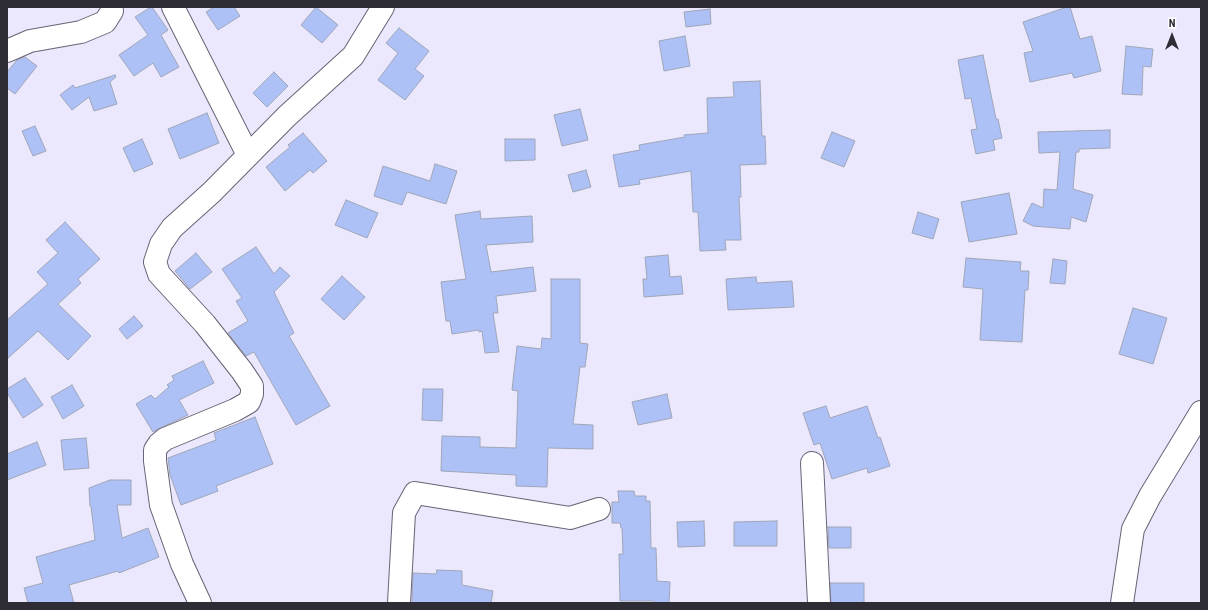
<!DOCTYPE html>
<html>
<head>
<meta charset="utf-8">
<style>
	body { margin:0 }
	#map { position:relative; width:1208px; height:610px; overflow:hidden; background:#ebe7fc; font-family:"Roboto Condensed",sans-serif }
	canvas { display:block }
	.frame { position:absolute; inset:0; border:8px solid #2e2c34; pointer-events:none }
	.north { position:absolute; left:1152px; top:16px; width:40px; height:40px; -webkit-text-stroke:3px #fff; paint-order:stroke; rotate:0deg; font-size:11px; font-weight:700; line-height:16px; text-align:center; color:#2e2c34 }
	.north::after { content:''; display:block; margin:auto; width:14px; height:18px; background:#2e2c34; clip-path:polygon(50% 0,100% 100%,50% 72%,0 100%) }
</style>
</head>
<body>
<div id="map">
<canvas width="1208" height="610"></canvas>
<div class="frame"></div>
<div class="north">N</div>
</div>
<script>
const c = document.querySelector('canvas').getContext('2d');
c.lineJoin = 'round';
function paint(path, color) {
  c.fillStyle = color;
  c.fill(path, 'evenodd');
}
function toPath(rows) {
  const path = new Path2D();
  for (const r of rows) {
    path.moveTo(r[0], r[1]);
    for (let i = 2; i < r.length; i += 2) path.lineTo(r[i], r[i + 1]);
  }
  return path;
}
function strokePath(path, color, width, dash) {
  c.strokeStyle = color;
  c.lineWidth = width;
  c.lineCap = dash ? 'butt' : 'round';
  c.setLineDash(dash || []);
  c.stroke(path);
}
const building = toPath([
	[151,7,152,7,168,30,161,35,179,67,161,77,153,63,134,76,119,55,148,35,135,17,151,7],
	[214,7,234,7,240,16,218,30,206,12,214,7],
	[316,7,338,25,322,43,301,25,316,7],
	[1067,7,1070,7,1080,39,1092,36,1101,71,1074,78,1072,73,1030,82,1024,53,1033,51,1023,22,1067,7],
	[710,9,711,24,686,27,684,12,710,9],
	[399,28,429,51,415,69,424,76,405,100,378,80,398,53,386,43,399,28],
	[685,36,690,66,664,71,659,41,685,36],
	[1126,46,1153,49,1151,67,1143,66,1142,95,1122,94,1126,46],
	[983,55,996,119,998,119,1002,138,993,140,995,150,976,154,971,130,977,129,971,98,965,99,958,60,983,55],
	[25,57,37,66,15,94,7,88,7,72,17,60,25,57],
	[274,72,288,86,267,107,253,93,274,72],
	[115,75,116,77,110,82,117,104,94,111,89,97,72,110,60,95,73,85,75,88,115,75],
	[760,81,762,136,765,136,766,164,740,165,741,197,739,197,741,240,725,240,726,250,700,251,698,212,693,212,691,171,639,180,640,184,619,187,613,155,640,150,639,145,685,137,684,135,708,133,707,98,734,97,733,82,760,81],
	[580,109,588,140,562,146,554,115,580,109],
	[207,113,219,143,180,159,168,129,207,113],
	[35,126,46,151,33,156,22,131,35,126],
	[1110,130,1110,148,1079,149,1079,152,1076,152,1073,189,1093,195,1086,222,1071,217,1070,229,1033,226,1023,221,1032,203,1043,208,1044,189,1057,190,1060,152,1039,153,1038,132,1110,130],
	[832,132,855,141,844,167,821,158,832,132],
	[303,133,327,161,313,173,310,170,285,191,266,167,290,147,288,145,303,133],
	[142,139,153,164,134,172,123,148,142,139],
	[505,139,535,139,535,160,505,161,505,139],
	[435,164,457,171,446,204,407,192,402,205,374,196,383,166,430,181,435,164],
	[586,170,591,187,573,192,568,175,586,170],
	[1009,193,1017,234,969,242,961,202,1009,193],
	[346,200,378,213,367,238,335,225,346,200],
	[480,211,481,219,532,216,533,242,486,245,491,272,533,267,536,291,496,296,498,313,493,313,499,352,485,353,482,331,479,332,479,330,452,334,450,321,446,321,441,282,466,279,455,215,480,211],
	[918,212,939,219,933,239,912,233,918,212],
	[65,222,100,259,78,279,81,283,58,304,91,336,68,360,38,331,7,359,7,320,48,284,37,272,58,253,46,240,65,222],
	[256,247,274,274,280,267,290,276,274,292,294,333,289,336,330,406,296,425,254,352,246,356,228,333,248,321,236,301,242,298,222,269,256,247],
	[196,253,212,272,190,289,175,271,196,253],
	[668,255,670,277,681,276,683,294,644,297,643,279,647,279,645,257,668,255],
	[966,258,1021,262,1020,271,1029,271,1028,290,1025,290,1022,342,980,340,983,289,963,287,966,258],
	[1053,259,1067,261,1065,284,1050,283,1053,259],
	[342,276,365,297,344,320,321,299,342,276],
	[756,277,757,283,792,281,794,307,728,310,726,279,756,277],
	[551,279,580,279,580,343,588,344,585,367,580,367,573,424,593,425,593,449,548,448,547,487,516,486,516,475,441,471,442,436,480,437,480,447,516,448,518,391,512,390,517,346,541,349,542,338,551,339,551,279],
	[1133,308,1167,318,1153,364,1119,354,1133,308],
	[134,316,143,326,127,339,119,329,134,316],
	[203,361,214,383,179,400,188,415,160,428,153,432,136,404,151,395,155,399,169,387,167,385,174,380,172,376,203,361],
	[25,378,43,405,23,418,7,393,7,389,25,378],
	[72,385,84,406,63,419,51,397,72,385],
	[423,389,443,389,442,421,422,420,423,389],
	[667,394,672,418,638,425,632,402,667,394],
	[826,406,830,418,867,406,878,438,880,437,890,466,868,473,867,468,832,479,820,443,814,445,803,413,826,406],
	[255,417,273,464,216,486,218,491,181,505,170,475,168,458,216,440,214,433,255,417],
	[86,438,89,468,64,470,61,440,86,438],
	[37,442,46,465,7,480,7,454,37,442],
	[110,480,131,480,131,505,117,505,122,538,148,528,159,557,119,573,118,571,69,585,74,603,28,603,24,588,43,583,36,557,95,540,91,506,90,506,89,488,110,480],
	[618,491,634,491,635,496,646,496,646,501,650,501,651,548,656,548,657,581,670,582,669,603,654,603,654,601,620,601,619,554,623,554,622,528,621,528,620,523,612,523,612,502,619,502,618,491],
	[704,521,705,546,678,547,677,522,704,521],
	[777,521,777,546,734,546,734,522,777,521],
	[828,527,851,527,851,548,829,548,828,527],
	[437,570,462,571,462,585,493,591,491,603,412,603,413,573,436,574,437,570],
	[830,583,864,583,864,603,831,603,830,583]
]);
const minor = toPath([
	[173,7,248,155],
	[7,51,30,41,81,32,105,22,112,11],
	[812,463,819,603],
	[200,603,182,564,161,505,155,461,155,450,159,444,165,439,235,410,249,402,252,394,252,386,242,371,205,324,159,274,155,262,161,244,172,228,212,192,287,116,353,56,383,7],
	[399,603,404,513,415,493,570,518,599,509],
	[1122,603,1133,529,1150,496,1201,412]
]);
paint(building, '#adc1f7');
strokePath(building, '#9fa6b8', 1);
strokePath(minor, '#676475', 24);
strokePath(minor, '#fff', 22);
</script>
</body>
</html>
